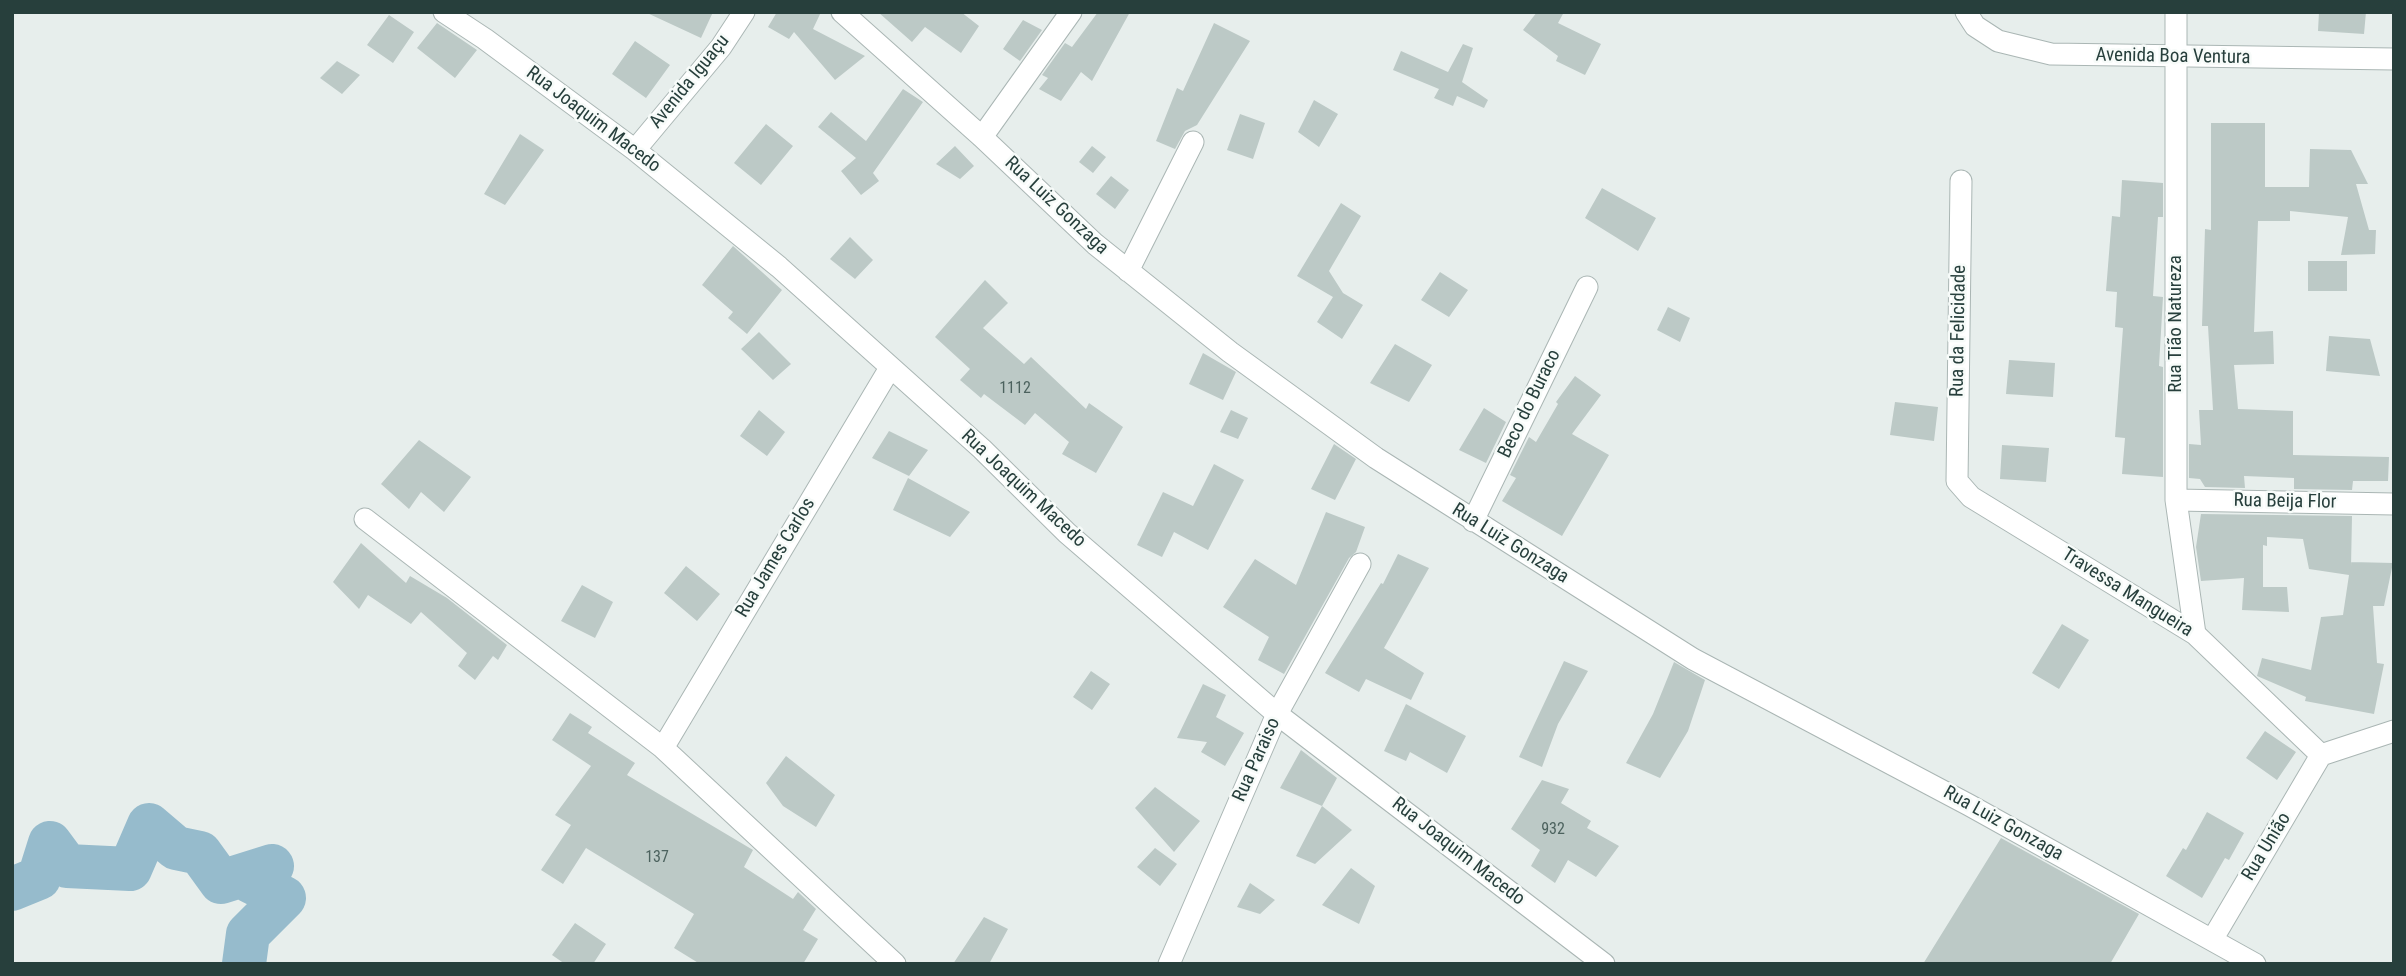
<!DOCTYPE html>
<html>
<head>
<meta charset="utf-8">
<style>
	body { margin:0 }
	#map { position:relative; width:2406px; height:976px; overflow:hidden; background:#e7eeec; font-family:"Roboto Condensed",sans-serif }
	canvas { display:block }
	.frame { position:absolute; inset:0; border:14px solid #273f3c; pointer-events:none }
</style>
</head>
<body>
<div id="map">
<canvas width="2406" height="976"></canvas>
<div class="frame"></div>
</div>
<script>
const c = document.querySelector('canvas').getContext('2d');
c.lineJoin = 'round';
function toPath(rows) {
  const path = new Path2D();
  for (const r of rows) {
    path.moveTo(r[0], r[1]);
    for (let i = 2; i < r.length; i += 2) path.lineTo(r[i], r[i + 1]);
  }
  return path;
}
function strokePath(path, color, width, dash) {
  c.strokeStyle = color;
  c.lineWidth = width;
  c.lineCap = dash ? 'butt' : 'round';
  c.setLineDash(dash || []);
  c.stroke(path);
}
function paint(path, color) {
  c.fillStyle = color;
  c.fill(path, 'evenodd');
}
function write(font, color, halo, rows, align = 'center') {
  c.font = font + ' "Roboto Condensed",sans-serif';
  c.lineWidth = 5;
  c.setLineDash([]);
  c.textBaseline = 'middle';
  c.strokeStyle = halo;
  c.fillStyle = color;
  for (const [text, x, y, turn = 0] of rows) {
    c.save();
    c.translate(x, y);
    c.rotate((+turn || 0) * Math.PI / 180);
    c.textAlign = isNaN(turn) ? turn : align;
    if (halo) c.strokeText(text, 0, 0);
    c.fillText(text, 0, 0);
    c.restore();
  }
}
const river = toPath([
	[12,889,39,878,50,843,67,866,130,869,149,825,176,848,200,853,221,882,272,866,250,881,284,898,248,934,244,964]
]);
const building = toPath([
	[645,12,713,12,701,38],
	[777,12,821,12,813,29,865,56,835,80,794,32,789,39,768,27],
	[878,12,961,12,979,26,961,53,925,27,912,42],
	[1098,12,1130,12,1092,81,1081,72,1061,101,1039,89,1048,78,1042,75,1065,43,1072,47],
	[1537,12,1564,12,1558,23,1601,44,1585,75,1556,61,1558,56,1523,30],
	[2319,12,2366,12,2364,34,2318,31],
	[389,15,414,32,393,63,367,45],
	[1023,20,1042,30,1020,61,1003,49],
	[437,23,477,50,455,78,417,48],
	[1214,23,1250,41,1197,125,1185,131,1175,149,1156,141,1177,88,1183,91],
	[635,41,670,65,646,98,612,74],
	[1463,44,1473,48,1462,82,1488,100,1484,108,1457,96,1453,106,1434,98,1439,89,1393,70,1401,51,1448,72],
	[337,61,360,75,342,94,320,78],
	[903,89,923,102,873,173,879,181,861,195,841,171,856,158,818,127,831,112,866,141],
	[1314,100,1338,114,1319,147,1298,132],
	[1240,114,1265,123,1253,159,1227,150],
	[2211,123,2265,123,2265,187,2309,187,2310,149,2351,150,2368,184,2356,184,2369,230,2376,230,2375,254,2341,255,2348,217,2290,211,2290,221,2258,221,2254,332,2273,331,2274,364,2234,365,2238,409,2293,411,2293,455,2389,457,2388,481,2353,481,2352,490,2294,489,2294,478,2244,476,2245,488,2205,487,2200,479,2189,478,2189,444,2201,445,2199,410,2213,410,2208,326,2202,326,2205,229,2211,230],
	[766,124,793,146,761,185,734,163],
	[520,134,544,150,505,205,484,194],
	[955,146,974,166,960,179,936,164],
	[1092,146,1106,157,1093,173,1079,162],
	[1111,176,1129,190,1115,209,1096,194],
	[2122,180,2163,183,2163,217,2158,217,2153,296,2163,297,2159,366,2163,367,2163,477,2122,474,2125,438,2115,437,2123,328,2115,327,2117,292,2106,291,2112,216,2120,217],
	[1602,188,1656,218,1638,251,1585,218],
	[1341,203,1361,216,1329,271,1343,293,1363,305,1342,339,1317,322,1333,297,1297,276],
	[850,237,873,260,855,279,830,259],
	[733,246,782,290,747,334,728,318,733,312,702,285],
	[2308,261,2347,261,2347,291,2308,291],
	[1440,272,1468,290,1449,317,1421,300],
	[985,280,1008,303,983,328,1024,364,1031,357,1086,409,1089,403,1123,427,1096,473,1062,454,1069,442,1035,413,1025,425,984,394,981,398,960,380,970,369,935,337],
	[1668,307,1690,318,1680,342,1657,330],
	[759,332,791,364,773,380,741,349],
	[2329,336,2370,339,2380,376,2326,371],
	[1395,344,1432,365,1409,402,1370,383],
	[1203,353,1236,372,1223,400,1189,384],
	[2009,360,2055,363,2053,397,2006,394],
	[1575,376,1601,395,1572,434,1609,455,1562,536,1502,501,1516,478,1510,475,1529,437,1536,442,1558,404,1556,402],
	[1895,402,1938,407,1934,441,1890,435],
	[1484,408,1506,422,1486,463,1459,450],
	[759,410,785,432,767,456,740,436],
	[1231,410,1248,418,1238,439,1220,432],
	[889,431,928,450,909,476,872,458],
	[419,440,471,477,444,512,421,492,409,509,381,484],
	[1334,444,1356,459,1335,500,1311,489],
	[2002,445,2049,448,2046,482,2000,479],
	[1214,464,1244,480,1208,550,1174,532,1162,557,1137,545,1163,492,1193,506],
	[908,478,970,512,950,537,893,510],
	[1326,512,1365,527,1356,552,1349,558,1284,674,1258,660,1269,637,1223,607,1255,559,1296,585],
	[2201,514,2352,516,2351,567,2351,562,2393,563,2384,606,2373,606,2377,663,2384,664,2374,714,2305,701,2306,697,2257,676,2262,658,2311,670,2321,617,2343,615,2349,575,2309,569,2303,539,2267,537,2267,546,2263,545,2263,587,2287,587,2289,612,2242,610,2244,578,2201,581,2196,547],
	[361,543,406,583,410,576,447,598,507,645,498,660,493,656,475,680,458,666,467,653,421,612,411,624,368,595,359,609,333,582],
	[1398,554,1429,568,1384,648,1424,673,1411,700,1366,679,1359,692,1325,673,1381,583,1383,584],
	[686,566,720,594,697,621,664,593],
	[582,585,613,602,595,638,561,621],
	[2062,624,2089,640,2059,689,2032,673],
	[1564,661,1588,671,1558,724,1542,767,1519,757],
	[1674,662,1705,680,1688,731,1660,778,1626,763,1653,714],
	[1091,671,1110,684,1092,710,1073,697],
	[1203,684,1226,695,1216,717,1244,733,1225,766,1201,752,1207,742,1177,738],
	[1406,704,1466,736,1447,773,1410,752,1406,761,1384,751],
	[570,713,592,727,588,733,635,763,627,775,753,850,744,867,793,899,798,892,816,909,803,930,818,939,803,964,700,964,674,948,694,914,586,848,563,884,541,870,571,825,555,815,591,766,552,740],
	[2265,731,2296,752,2277,780,2246,758],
	[1301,750,1337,778,1322,806,1280,788],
	[786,756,835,795,816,827,783,806,766,783],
	[1542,780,1569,789,1561,803,1591,821,1587,828,1619,846,1596,877,1568,860,1555,883,1531,866,1540,850,1511,829],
	[1155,787,1200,821,1174,852,1135,808],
	[1322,806,1352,830,1315,864,1296,856],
	[2207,812,2244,833,2229,860,2225,858,2202,898,2166,876,2183,848,2186,850],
	[2001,838,2139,914,2110,964,1923,964],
	[1155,848,1177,864,1160,886,1137,867],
	[1351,868,1375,886,1359,924,1322,905],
	[1250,883,1275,900,1260,914,1237,907],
	[984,917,1008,929,989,964,953,964],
	[575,923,606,944,593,964,565,964,552,955]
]);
const minor = toPath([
	[444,12,485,39,635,150,779,267,982,449,1067,533,1277,714,1604,964],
	[842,12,982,137,1095,244,1230,352,1376,458,1693,659,1969,805,2255,964],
	[1966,12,1975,26,1998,41,2051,54,2394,59],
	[2176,12,2176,500,2195,634],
	[982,137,1071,12],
	[635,150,721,47,744,12],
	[1961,181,1957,481,1971,497,2195,634,2321,755],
	[1128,271,1193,142],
	[2176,500,2394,504],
	[365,519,663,748,895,964],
	[1473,521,1587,287],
	[663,748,890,368],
	[2321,755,2394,731],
	[2212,940,2321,755],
	[1169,964,1277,714,1360,564]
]);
const numberNames = [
	["1112",1015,389],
	["932",1553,830],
	["137",657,858]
];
const streetNames = [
	["Avenida Boa Ventura",2173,57,1],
	["Avenida Iguaçu",690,82,-51],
	["Rua Joaquim Macedo",593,120,37],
	["Rua Luiz Gonzaga",1056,206,43],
	["Rua Tião Natureza",2176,324,-90],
	["Rua da Felicidade",1959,331,-89],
	["Beco do Buraco",1530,404,-64],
	["Rua Joaquim Macedo",1023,489,43],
	["Rua Beija Flor",2285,502,1],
	["Rua Luiz Gonzaga",1510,544,32],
	["Rua James Carlos",776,558,-59],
	["Travessa Mangueira",2127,593,32],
	["Rua Paraiso",1257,760,-66],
	["Rua Luiz Gonzaga",2003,824,29],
	["Rua União",2267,847,-59],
	["Rua Joaquim Macedo",1458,852,38]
];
strokePath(river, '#96bbcc', 44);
paint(building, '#bcc9c6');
strokePath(minor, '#aab6b4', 23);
strokePath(minor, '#fff', 21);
write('16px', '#4c625e', null, numberNames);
write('19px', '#273f3c', '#f7fbf9', streetNames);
</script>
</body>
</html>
